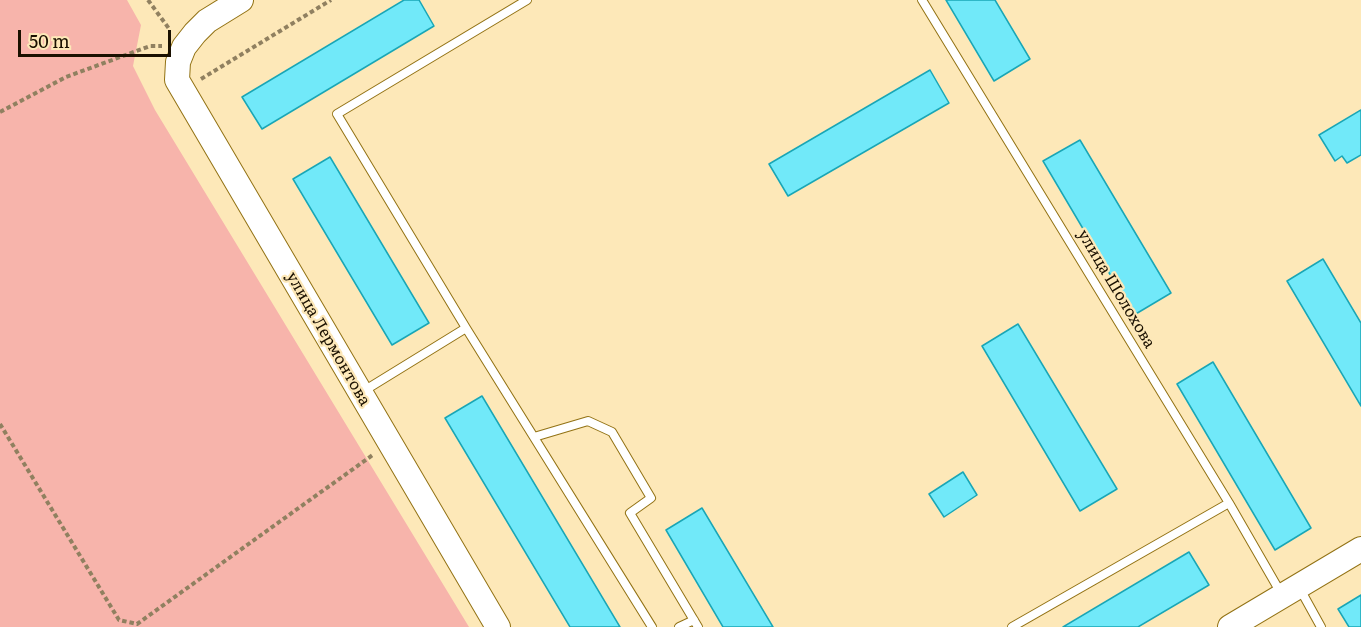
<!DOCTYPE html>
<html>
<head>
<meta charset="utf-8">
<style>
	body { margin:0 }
	#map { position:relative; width:1361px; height:627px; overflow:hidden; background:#fde8b8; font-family:Literata,serif }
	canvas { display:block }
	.scale { position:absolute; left:18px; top:30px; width:153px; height:27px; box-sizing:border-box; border:3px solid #1a1000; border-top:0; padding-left:8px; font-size:18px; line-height:21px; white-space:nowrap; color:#1a1000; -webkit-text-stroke:4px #fde8b8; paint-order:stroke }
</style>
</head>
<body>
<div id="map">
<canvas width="1361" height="627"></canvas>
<div class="scale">50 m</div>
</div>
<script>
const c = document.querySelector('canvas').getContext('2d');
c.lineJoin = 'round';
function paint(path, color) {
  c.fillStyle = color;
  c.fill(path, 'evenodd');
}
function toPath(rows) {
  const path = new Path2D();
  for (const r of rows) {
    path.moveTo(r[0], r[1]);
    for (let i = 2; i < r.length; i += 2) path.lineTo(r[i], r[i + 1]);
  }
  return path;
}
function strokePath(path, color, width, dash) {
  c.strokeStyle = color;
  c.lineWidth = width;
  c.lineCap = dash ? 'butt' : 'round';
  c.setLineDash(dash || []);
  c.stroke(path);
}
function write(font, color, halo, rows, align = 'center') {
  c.font = font + ' Literata,serif';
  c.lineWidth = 4.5;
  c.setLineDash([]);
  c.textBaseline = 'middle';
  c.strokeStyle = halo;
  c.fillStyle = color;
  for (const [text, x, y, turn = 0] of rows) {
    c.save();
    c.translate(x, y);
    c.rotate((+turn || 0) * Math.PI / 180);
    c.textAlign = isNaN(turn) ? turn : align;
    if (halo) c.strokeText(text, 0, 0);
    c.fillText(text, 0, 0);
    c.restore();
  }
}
const green = toPath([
	[0,0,127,0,141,25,133,66,155,110,469,627,0,627]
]);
const building = toPath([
	[404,0,419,0,434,26,262,129,242,97,404,0],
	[946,0,995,0,1030,59,994,81,946,0],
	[930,70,949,103,788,196,769,164,930,70],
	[1361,110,1361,155,1347,163,1342,156,1335,161,1319,135,1361,110],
	[1080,140,1171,293,1134,315,1043,161,1080,140],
	[330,157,429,323,392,345,293,179,330,157],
	[1323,259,1361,323,1361,406,1287,281,1323,259],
	[1018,324,1117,489,1080,511,982,346,1018,324],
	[1213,362,1311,528,1275,550,1177,384,1213,362],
	[482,396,620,627,570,627,445,418,482,396],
	[963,472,977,495,944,517,929,494,963,472],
	[702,508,773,627,723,627,666,530,702,508],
	[1189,552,1209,585,1138,627,1063,627,1189,552],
	[1361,595,1361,627,1349,627,1338,609,1361,595]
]);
const path = toPath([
	[148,0,170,30],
	[201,79,331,0],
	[0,112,66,77,150,46,162,46],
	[0,424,119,620,137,624,374,454]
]);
const lane = toPath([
	[527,0,337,114,466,328,652,627],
	[922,0,1229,503,1282,595],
	[362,392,466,328],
	[534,437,588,421,612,432,651,498,630,513,698,627],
	[1300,589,1321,627],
	[679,627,694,620],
	[1012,627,1229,503]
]);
const secondary = toPath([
	[241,0,207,21,195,33,184,47,178,62,177,80,498,627],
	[1230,627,1361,549]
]);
const streetNames = [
	["улица Шолохова",1116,289,59],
	["улица Лермонтова",328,339,60]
];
paint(green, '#f7b4ab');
paint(building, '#71e9f9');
strokePath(building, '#19a6b6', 1.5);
strokePath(lane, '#927214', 10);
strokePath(secondary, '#927214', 26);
strokePath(path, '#908060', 4, [4.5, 3]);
strokePath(lane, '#fff', 8);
strokePath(secondary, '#fff', 24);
write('16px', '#1a1000', '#fde8b8', streetNames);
</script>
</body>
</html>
